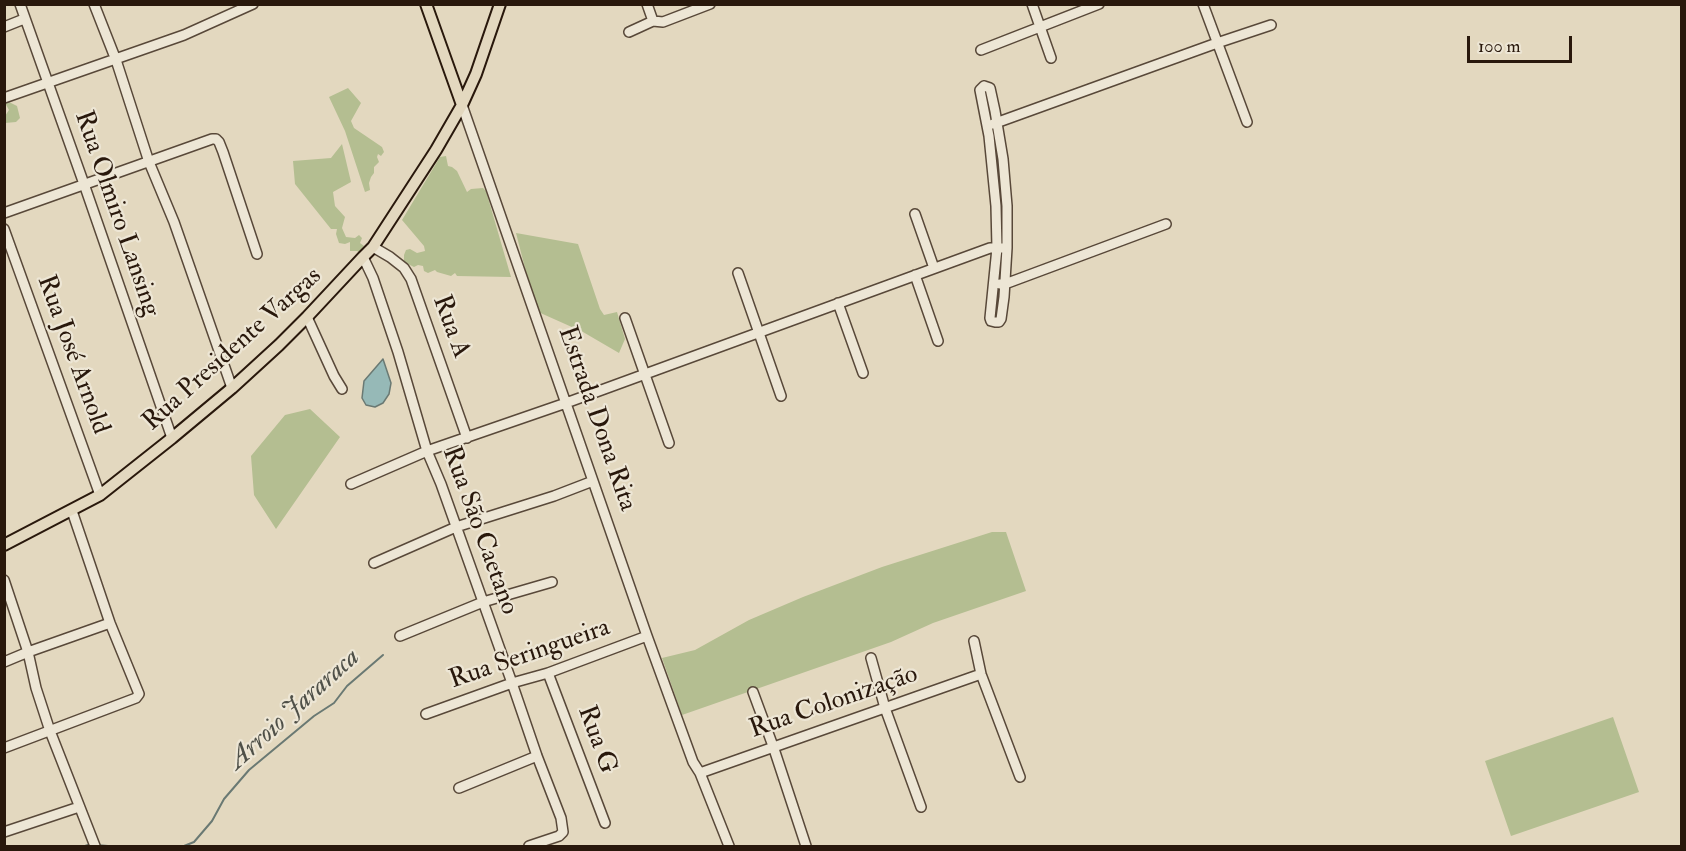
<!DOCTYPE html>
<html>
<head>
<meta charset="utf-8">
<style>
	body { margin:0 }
	#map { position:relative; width:1686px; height:851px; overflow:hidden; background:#e3d8bf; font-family:"IM FELL Double Pica",serif }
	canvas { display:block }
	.frame { position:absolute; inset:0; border:6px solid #29180c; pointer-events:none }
	.scale { position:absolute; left:1467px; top:36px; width:105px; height:27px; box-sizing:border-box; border:3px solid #29180c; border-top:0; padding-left:8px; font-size:18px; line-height:21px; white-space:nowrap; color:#29180c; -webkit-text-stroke:4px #ede6d5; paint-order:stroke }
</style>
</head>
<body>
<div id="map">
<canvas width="1686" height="851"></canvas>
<div class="frame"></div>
<div class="scale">100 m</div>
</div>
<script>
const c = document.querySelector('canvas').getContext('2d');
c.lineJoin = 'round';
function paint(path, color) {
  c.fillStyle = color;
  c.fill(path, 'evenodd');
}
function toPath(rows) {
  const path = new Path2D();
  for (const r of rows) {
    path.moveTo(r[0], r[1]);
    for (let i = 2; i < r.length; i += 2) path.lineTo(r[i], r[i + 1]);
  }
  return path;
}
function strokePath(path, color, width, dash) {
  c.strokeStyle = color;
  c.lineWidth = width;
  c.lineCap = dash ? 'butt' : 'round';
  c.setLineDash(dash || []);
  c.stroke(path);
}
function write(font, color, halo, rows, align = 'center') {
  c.font = font + ' "IM FELL Double Pica",serif';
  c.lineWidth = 4.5;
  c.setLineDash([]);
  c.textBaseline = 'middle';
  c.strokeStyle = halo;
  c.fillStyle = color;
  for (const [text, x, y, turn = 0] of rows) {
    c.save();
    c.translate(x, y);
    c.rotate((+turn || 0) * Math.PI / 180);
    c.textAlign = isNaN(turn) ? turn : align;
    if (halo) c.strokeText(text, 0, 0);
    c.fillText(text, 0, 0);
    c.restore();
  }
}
const green = toPath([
	[348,88,361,103,351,121,354,128,382,147,384,152,381,156,378,154,377,157,379,162,374,167,374,173,371,177,369,183,370,190,365,192,345,131,329,97],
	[9,102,17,106,20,118,16,122,5,123,5,116,9,110,5,103],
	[342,144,351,182,333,192,335,206,345,217,342,228,346,237,355,238,359,235,362,238,360,243,364,246,359,252,357,251,350,251,350,242,345,244,339,243,336,234,337,229,331,229,295,184,293,161,331,158],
	[446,156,448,166,452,167,457,171,467,192,471,189,483,188,486,191,511,277,457,276,455,273,451,276,437,272,435,270,428,273,424,271,423,266,418,265,414,267,404,262,404,255,406,250,410,249,417,253,425,251,424,246,402,220,440,157],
	[516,233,578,244,600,309,604,315,617,312,625,339,619,353,583,332,536,311],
	[310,409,340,437,276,529,254,495,251,456,285,415],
	[992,532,1006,532,1026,591,933,623,891,642,682,715,662,658,695,650,749,620,803,597,882,567],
	[1613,717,1639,792,1511,836,1485,761]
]);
const water = toPath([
	[383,359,391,383,389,394,383,403,375,407,366,405,362,398,364,381,383,359]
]);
const stream = toPath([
	[96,845,108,846],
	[85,846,91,844],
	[184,846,194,842,212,821,224,799,249,770,314,716,334,703,347,686,383,655]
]);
const minor = toPath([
	[20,4,84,184,172,438],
	[94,4,116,60,149,162,174,222,232,388],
	[647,4,653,21],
	[1032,4,1051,58],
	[1203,4,1247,122],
	[4,27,24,19],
	[629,32,653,21,663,22,710,4],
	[981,50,1099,4],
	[984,86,990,88,995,111,1003,159,1007,206,1007,248,1004,297,1001,319,999,322,995,322,991,321,990,318,997,248,996,206,989,136,980,90,984,86],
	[4,98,184,35,253,4],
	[462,105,647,636,693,762,700,773,729,846],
	[993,124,1217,43,1271,25],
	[4,213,212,139,216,139,219,142,223,152,257,254],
	[915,214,934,268],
	[4,229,100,495],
	[373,247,390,257,404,268,411,279,467,438],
	[363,257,373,278,398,352,427,451,441,484,512,683,537,756,561,818,563,832,559,836,529,846],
	[738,273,781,396],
	[915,275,938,341],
	[1000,284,1005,284,1166,224],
	[838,303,863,373],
	[307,317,334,376,342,389],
	[625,318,669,443],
	[351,484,427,451,566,403,990,248,1007,248],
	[374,563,456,527,554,496,593,481],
	[4,580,28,652,36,688,50,731,95,846],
	[400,636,483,602,552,582],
	[974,641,981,674,1020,777],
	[871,658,885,708,921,807],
	[4,662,28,652,110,623],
	[548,673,605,823],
	[753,692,773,746,806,846],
	[426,714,512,683,548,673,647,636],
	[4,748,136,698,139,694,110,623,72,511],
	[700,773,981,674],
	[459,788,537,756],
	[4,832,79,807]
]);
const major = toPath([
	[426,4,462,105],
	[4,545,100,495,172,438,232,388,279,345,307,317,363,257,373,247,436,150,462,105,476,74,500,4]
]);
const streetNames = [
	["Rua Olmiro Lansing",116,214,71],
	["Rua A",450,327,70],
	["Rua Presidente Vargas",233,350,-42],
	["Rua José Arnold",72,355,70],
	["Estrada Dona Rita",596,419,71],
	["Rua São Caetano",479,531,70],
	["Rua Seringueira",530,655,-19],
	["Rua Colonização",834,703,-19],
	["Rua G",596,740,70]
];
const waterNames = [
	["Arroio Jararaca",295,710,-42]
];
paint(green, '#b4be91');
paint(water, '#96b9b7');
strokePath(water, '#6a7973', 1.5);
strokePath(stream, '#6a7973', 2);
strokePath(minor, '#584839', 12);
strokePath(major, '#29180c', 14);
strokePath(minor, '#ede6d5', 9);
strokePath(major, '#e3d8bf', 10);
write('26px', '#29180c', '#ede6d5', streetNames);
write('italic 27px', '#4f5048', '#ede6d5', waterNames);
</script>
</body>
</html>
